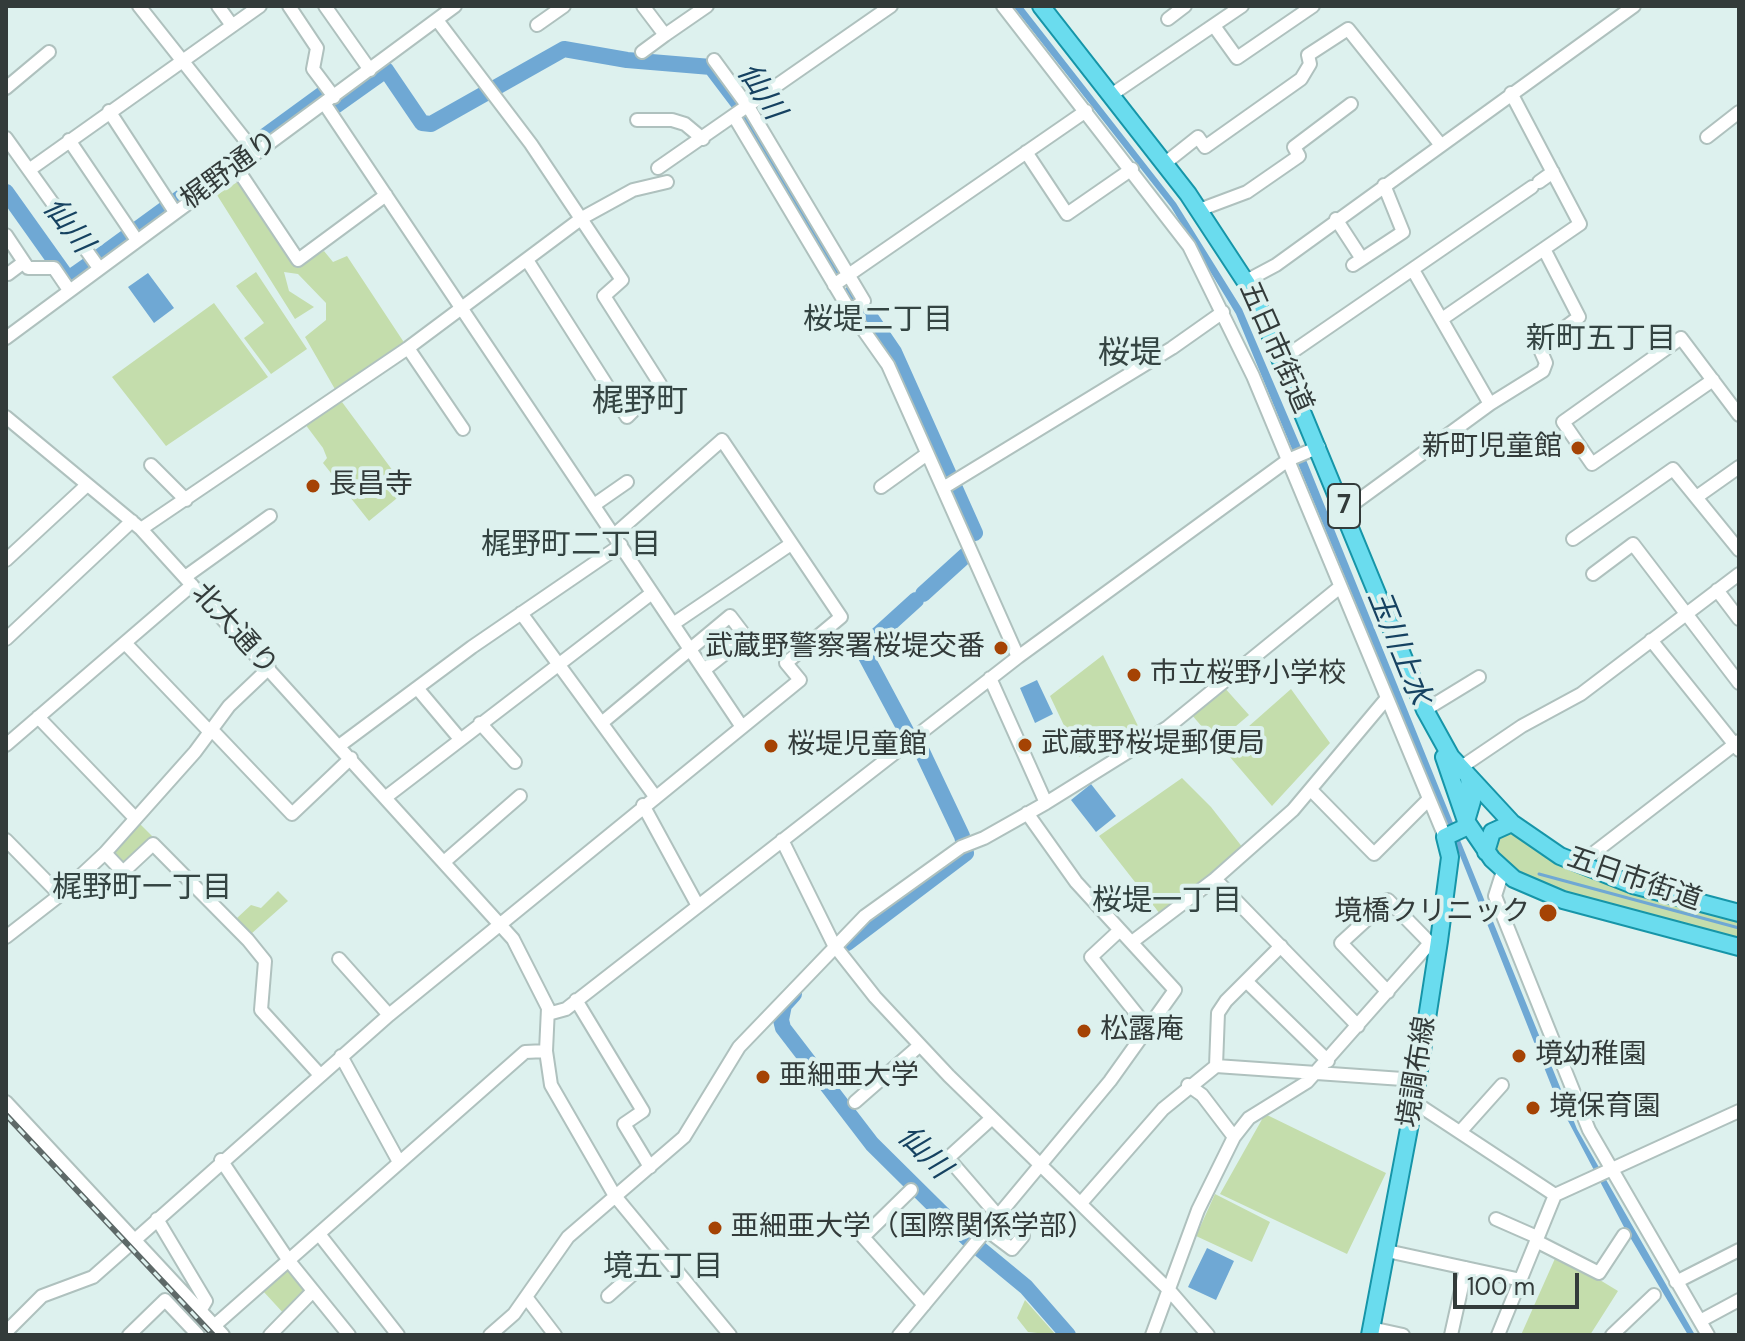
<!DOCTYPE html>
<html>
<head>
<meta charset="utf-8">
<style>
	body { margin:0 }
	#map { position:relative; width:1745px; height:1341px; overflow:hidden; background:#ddf1ee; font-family:"DM Sans",sans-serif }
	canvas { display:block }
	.frame { position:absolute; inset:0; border:8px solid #333b3a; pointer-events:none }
	.scale { position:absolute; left:1453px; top:1273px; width:126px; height:36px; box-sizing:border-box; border:4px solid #333b3a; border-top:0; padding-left:10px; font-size:24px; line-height:28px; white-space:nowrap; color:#333b3a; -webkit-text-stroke:6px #ddf1ee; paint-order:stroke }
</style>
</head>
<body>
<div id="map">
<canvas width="1745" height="1341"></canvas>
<div class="frame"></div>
<div class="scale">100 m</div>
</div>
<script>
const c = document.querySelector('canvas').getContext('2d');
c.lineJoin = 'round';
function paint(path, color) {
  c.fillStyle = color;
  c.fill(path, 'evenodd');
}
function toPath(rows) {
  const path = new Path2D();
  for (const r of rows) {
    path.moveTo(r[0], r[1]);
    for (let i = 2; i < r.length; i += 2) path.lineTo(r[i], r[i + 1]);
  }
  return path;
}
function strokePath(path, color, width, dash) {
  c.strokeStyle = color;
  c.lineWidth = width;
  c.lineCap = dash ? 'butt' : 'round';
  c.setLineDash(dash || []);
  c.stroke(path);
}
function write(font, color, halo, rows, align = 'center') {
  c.font = font + ' "DM Sans","Noto Sans JP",sans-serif';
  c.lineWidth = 8;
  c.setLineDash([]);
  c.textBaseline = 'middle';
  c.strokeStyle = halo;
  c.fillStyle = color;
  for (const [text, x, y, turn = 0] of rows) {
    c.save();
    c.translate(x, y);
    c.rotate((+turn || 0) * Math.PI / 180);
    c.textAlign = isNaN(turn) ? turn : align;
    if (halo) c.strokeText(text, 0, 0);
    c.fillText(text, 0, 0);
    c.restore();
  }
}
const green = toPath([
	[239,181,296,266,324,251,333,262,347,256,405,344,336,391,305,337,326,320,326,303,298,274,284,272,289,291,314,307,295,319,217,195],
	[256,272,307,349,271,374,244,338,264,323,236,286],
	[214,303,268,377,166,446,112,377],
	[342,402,407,490,369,521,323,463,327,458,323,448,305,424],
	[1103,655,1140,730,1079,757,1050,696],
	[1223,686,1249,715,1216,743,1191,714],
	[1291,689,1330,743,1272,806,1223,749],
	[1182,778,1211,807,1243,848,1160,914,1099,836],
	[138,822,155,839,124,866,111,851],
	[1510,828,1739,918,1739,939,1534,885,1490,855,1494,841],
	[278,891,288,901,251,934,248,933,237,918,251,905,261,908],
	[1265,1114,1386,1173,1347,1254,1220,1194],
	[1215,1194,1270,1222,1252,1262,1196,1236],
	[1557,1254,1618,1291,1590,1335,1521,1335],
	[290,1266,311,1291,286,1316,263,1291],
	[1025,1300,1056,1335,1028,1332,1017,1318]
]);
const water = toPath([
	[1013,6,1022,6,1176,203,1242,309,1300,445,1577,1129,1695,1335,1688,1335,1624,1227,1557,1100,1457,848,1236,314,1171,207],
	[148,273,174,308,154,323,128,287],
	[1037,680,1053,714,1035,723,1020,688],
	[1091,784,1116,816,1096,832,1071,800],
	[1207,1248,1234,1261,1216,1300,1188,1287]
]);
const stream = toPath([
	[1539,874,1739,928]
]);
const river = toPath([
	[331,102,334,107,386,70,422,123,431,124,564,49,627,60,711,67,739,104,841,273],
	[6,192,68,279,88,265],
	[99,257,324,93],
	[853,292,894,352,975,533],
	[923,594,966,555],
	[906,731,862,649,916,600],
	[847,943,966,853,962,836,917,741],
	[794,994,784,1005,781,1020,783,1028,872,1144,969,1240,1026,1287,1068,1335]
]);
const minor = toPath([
	[139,6,246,141,249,157],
	[218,6,231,24],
	[289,6,317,48,313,69,334,97],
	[325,6,370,70],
	[643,6,665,35,707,6],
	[1003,6,1189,246,1253,376,1445,837],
	[1168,19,1185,6],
	[437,20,531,144,622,280,604,296,660,384,627,417,527,260],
	[537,25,564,6],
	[1214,26,1237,58,1313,6],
	[642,52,665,35],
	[714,60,749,108,864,301,850,311],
	[6,88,49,52],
	[1111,95,1242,6],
	[324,103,742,727],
	[109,111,175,212],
	[735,118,850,311,888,365,1018,657],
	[637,120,672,120,685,124,703,139],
	[1707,137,1739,112],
	[6,138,99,268],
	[69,140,136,239],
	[1026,152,1067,214,1132,169],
	[1164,164,1198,137,1205,147,1301,79,1310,64,1308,55,1348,29,1440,144],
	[236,167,298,260,386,195],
	[658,168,891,6],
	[29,170,260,6],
	[1539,182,1553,172],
	[1199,210,1247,192,1299,156,1294,147,1351,104],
	[1336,219,1362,259],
	[6,235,28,268,54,268,69,290],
	[1353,265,1403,232,1384,185],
	[1413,270,1490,404],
	[8,274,24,262],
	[1246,281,1276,265,1634,6],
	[834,285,1086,111],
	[1442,319,1580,224,1511,93],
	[6,338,455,6],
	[408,348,463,429],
	[1282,359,1532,187],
	[1713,380,1592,464,1563,422,1681,338,1739,415],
	[6,417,141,529,513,939,548,1008,546,1051,551,1085,615,1196,730,1335],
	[151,465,186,500],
	[881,487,927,454],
	[943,488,1172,348,1223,312],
	[1698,496,1739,467],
	[594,505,627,482],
	[1345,510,1490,404,1543,371,1546,363,1539,347,1579,317,1544,249],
	[141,529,408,348,582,218,633,190,667,182],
	[1573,539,1673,469,1739,550],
	[6,560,87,485],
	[1593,574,1633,544,1739,683],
	[185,577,270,516],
	[1717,590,1739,619],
	[521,613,654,795],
	[673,624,791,544],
	[6,639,132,521],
	[1651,640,1739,750],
	[125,643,209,731],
	[990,678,1046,803],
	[417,688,460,739],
	[1425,710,1479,677],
	[38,717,135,818],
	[604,721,730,616,746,637,704,670],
	[480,723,515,762],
	[211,729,292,814,351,758],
	[6,745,192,585],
	[339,746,472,647,621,545],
	[1460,768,1522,726,1581,694,1739,574],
	[1311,790,1374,854,1428,800],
	[386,797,652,593],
	[643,805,698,906],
	[6,840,60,895],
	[782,840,834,945,875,997,949,1076,1169,1290,1208,1335],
	[105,853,123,872,153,844,248,940,265,961,261,1010,320,1075],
	[444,862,520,796],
	[1578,865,1739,741],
	[1503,871,1495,896,1589,1130,1708,1335],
	[1215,879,1358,1026],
	[1120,930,1091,957,1147,1027],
	[6,937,60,895,105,853,195,752,229,706,269,668],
	[1132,942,1215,879,1293,810,1387,698],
	[339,959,389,1015],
	[1246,981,1328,1061],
	[1388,992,1341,943,1388,900,1430,943],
	[576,1000,643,1111,624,1124,650,1167],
	[548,1014,566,1009,1018,657,1288,460,1319,447],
	[341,1056,399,1162],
	[1216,1066,1218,1013,1226,1001,1281,946],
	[1188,1085,1202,1095,1234,1137],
	[6,1102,223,1335],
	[855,1102,919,1046],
	[1414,1102,1555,1195],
	[992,1118,948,1158,999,1217],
	[1460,1132,1502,1085],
	[221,1160,289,1261,349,1335],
	[911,1190,863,1237,924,1305],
	[1081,1203,1163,1109,1216,1066,1417,1080],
	[157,1219,206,1301,200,1311],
	[1496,1219,1537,1237],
	[988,1231,1012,1249,1023,1236],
	[319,1234,398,1335],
	[1536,1241,1599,1273,1624,1235],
	[1387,1251,1521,1280],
	[1676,1282,1739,1250],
	[608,1296,659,1251],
	[526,1297,555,1335],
	[1700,1321,1739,1300],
	[214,1326,525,1052,546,1051],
	[1371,1328,1403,1335],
	[6,1332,42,1296,93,1277,389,1015,800,680,786,663,841,617,722,440,614,535],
	[129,1335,165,1300,198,1335],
	[270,1335,313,1291],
	[490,1335,514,1314,568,1237,684,1137,739,1047,865,916,961,847,984,838,1046,803,1168,727,1340,587],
	[899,1335,1110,1081,1175,990,1076,882,1027,813],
	[1152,1335,1198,1210,1234,1137,1249,1118,1307,1082,1430,943,1439,941],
	[1451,1335,1466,1268],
	[1498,1335,1555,1195,1739,1111],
	[1612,1335,1654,1295]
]);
const major = toPath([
	[1041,6,1188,194,1253,293,1425,710,1451,757,1512,823,1560,856,1633,885,1739,913],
	[1444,757,1466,821,1492,859,1514,879,1563,900,1739,947],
	[1486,852,1492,832,1512,823],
	[1370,1335,1414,1102,1439,941,1450,857,1445,837,1464,828,1472,801,1469,779]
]);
const rail = toPath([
	[6,1115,213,1335]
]);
const markers = [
	[1578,448,8,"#a54304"],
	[313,486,8,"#a54304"],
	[1001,648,8,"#a54304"],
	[1134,675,8,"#a54304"],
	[1025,745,8,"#a54304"],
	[771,746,8,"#a54304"],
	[1548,913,10,"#a54304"],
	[1084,1031,8,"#a54304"],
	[1519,1056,8,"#a54304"],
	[763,1077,8,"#a54304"],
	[1533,1108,8,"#a54304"],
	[715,1228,8,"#a54304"]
];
const shields = [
	[1344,506,32]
];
const shieldNames = [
	["7",1344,506]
];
const streetNames = [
	["梶野通り",230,171,-36],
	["五日市街道",1275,348,66],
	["北大通り",234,630,48],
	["五日市街道",1634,880,19],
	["境調布線",1418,1072,-81]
];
const poiNames = [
	["新町児童館",1562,448,"right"],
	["長昌寺",329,486],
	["武蔵野警察署桜堤交番",985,648,"right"],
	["市立桜野小学校",1150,675],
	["武蔵野桜堤郵便局",1041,745],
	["桜堤児童館",787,746],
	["境橋クリニック",1530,913,"right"],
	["松露庵",1100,1031],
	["境幼稚園",1535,1056],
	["亜細亜大学",779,1077],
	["境保育園",1549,1108],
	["亜細亜大学（国際関係学部）",731,1228]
];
const waterNames = [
	["仙川",760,92,57],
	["仙川",67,226,52],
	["玉川上水",1398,648,68],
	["仙川",923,1153,45]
];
const neighbourhoodNames = [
	["桜堤二丁目",878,321],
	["新町五丁目",1601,340],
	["梶野町二丁目",571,546],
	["梶野町一丁目",142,889],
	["桜堤一丁目",1167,902],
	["境五丁目",663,1268]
];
const quarterNames = [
	["桜堤",1130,355],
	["梶野町",640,403]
];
paint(green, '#c4ddac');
paint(water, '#6fa8d4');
strokePath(stream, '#6fa8d4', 3);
strokePath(river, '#6fa8d4', 16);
strokePath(minor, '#afc1be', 16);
strokePath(major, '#1695a8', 20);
strokePath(minor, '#fff', 12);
strokePath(major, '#6adcee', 16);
strokePath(rail, '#5e6968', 6);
strokePath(rail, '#ddf1ee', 3, [9]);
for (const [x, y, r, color] of markers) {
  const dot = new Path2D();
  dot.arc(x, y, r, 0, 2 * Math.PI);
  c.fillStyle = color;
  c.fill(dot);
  strokePath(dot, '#ddf1ee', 3);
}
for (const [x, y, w] of shields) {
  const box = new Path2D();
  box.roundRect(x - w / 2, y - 22, w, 44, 6);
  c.fillStyle = '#ddf1ee';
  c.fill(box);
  strokePath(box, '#333b3a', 2);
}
write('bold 26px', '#333b3a', null, shieldNames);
write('28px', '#333b3a', '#ddf1ee', streetNames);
write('28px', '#333b3a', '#ddf1ee', poiNames, 'left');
write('italic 30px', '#164261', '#ddf1ee', waterNames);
write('30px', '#344442', '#ddf1ee', neighbourhoodNames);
write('32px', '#344442', '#ddf1ee', quarterNames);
</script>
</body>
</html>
